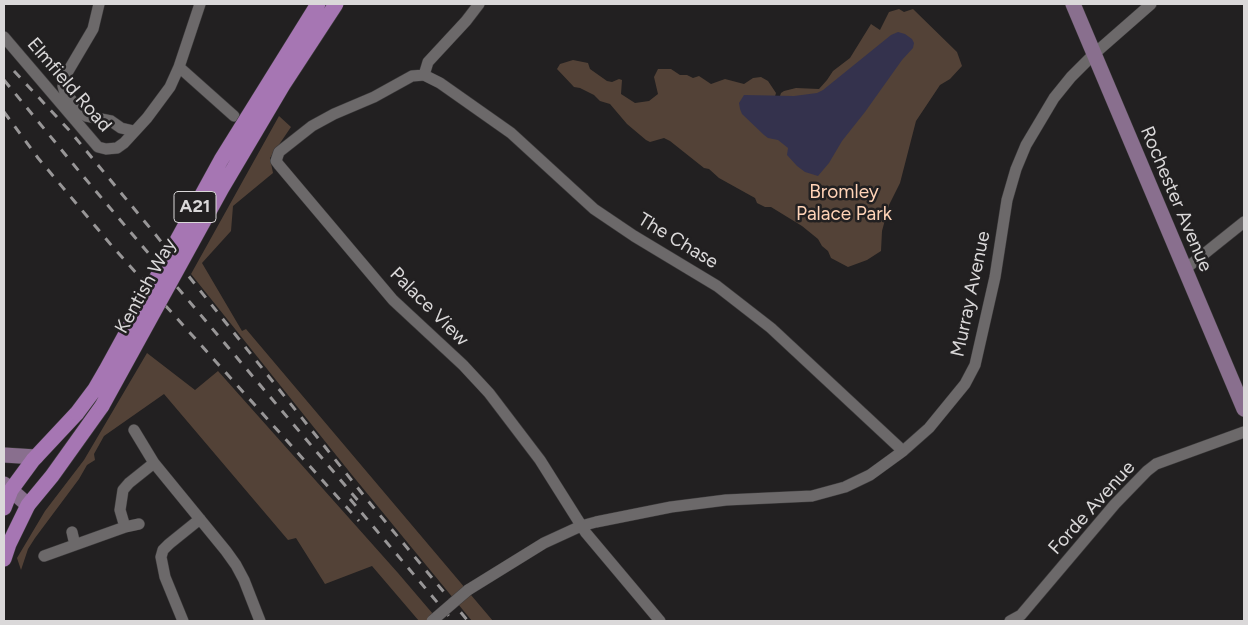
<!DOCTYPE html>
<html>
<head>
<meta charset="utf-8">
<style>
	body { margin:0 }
	#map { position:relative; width:1248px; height:625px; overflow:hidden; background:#222021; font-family:Figtree,sans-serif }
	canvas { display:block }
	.frame { position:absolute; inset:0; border:5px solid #dad8d9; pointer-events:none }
</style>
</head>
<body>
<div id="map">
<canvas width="1248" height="625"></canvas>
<div class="frame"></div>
</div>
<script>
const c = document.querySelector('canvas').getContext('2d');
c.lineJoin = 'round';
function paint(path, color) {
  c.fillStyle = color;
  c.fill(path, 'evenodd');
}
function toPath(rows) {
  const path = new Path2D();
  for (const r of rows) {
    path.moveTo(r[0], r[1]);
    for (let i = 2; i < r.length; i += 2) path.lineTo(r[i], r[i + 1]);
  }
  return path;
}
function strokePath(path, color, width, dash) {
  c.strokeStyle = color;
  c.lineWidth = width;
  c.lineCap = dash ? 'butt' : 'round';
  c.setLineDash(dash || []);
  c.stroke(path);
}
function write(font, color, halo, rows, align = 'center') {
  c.font = font + ' Figtree,sans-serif';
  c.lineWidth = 5;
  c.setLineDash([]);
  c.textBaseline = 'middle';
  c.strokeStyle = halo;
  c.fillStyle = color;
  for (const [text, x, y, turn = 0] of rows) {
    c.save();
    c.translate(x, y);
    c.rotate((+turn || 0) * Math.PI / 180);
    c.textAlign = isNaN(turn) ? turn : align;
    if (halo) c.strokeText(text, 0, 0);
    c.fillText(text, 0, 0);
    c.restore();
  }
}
const green = toPath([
	[899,9,904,12,913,9,957,52,962,66,950,79,940,85,916,121,900,183,889,205,882,231,881,251,867,260,848,267,831,258,828,251,822,246,818,239,802,226,771,207,765,207,757,203,755,198,719,178,709,169,704,168,670,141,664,138,650,142,646,140,627,124,610,104,600,101,594,95,580,88,574,87,557,69,560,64,573,60,588,63,590,69,607,81,612,82,619,79,622,80,621,94,635,103,649,101,658,94,654,77,658,69,671,69,680,75,687,75,693,78,699,76,711,84,725,79,744,84,753,78,761,77,768,81,776,93,774,100,768,107,753,108,754,113,767,129,783,134,796,147,803,164,808,170,814,170,819,167,850,121,858,115,870,95,881,86,883,81,889,74,892,67,908,50,908,44,900,41,883,50,860,67,850,85,845,90,813,108,786,105,779,99,781,93,784,91,796,88,819,89,827,80,833,71,850,58,871,24,880,30,889,12],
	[279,116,291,127,270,158,273,173,233,206,231,231,202,263,242,331,246,329,493,621,472,621,352,475,191,274],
	[147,353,195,390,218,371,398,573,439,621,419,621,372,566,325,584,296,538,288,540,164,394,104,436,94,454,95,460,87,465,79,479,35,538,28,549,21,570,17,558,45,511,84,460]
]);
const water = toPath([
	[898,32,905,34,912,39,914,43,913,48,902,60,865,112,842,141,829,163,818,176,805,172,797,166,787,155,788,148,778,140,768,138,764,135,742,114,740,109,739,103,744,95,794,96,817,93,823,90,891,35]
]);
const street = toPath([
	[99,4,93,29,67,73,63,86,65,93,86,116,111,121,121,128,134,131],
	[4,37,98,147,106,149,117,148,124,143,147,118,170,87,179,67,200,4],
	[179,67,234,116],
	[424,75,428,62,466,21,479,4],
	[1184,270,1244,222],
	[134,430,154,463,226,551,236,565,244,580,260,621],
	[125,527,139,524],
	[72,532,75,545],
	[44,556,125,527,120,510,123,490,129,483,154,463],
	[468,590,544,543,581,526,596,522,671,507,726,500,812,496,845,487,870,475,903,451,929,428,965,384,975,365,995,277,1007,200,1016,169,1026,145,1054,98,1071,77,1094,54,1151,4],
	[183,621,165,577,161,557,163,550,169,544,200,519],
	[660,621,586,533,540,460,489,393,463,365,393,300,279,165,276,161,279,152,312,126,334,114,374,97,412,76,424,75,440,83,511,133,594,209,634,236,717,286,771,328,903,451],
	[1010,621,1021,615,1115,504,1147,471,1156,464,1244,432]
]);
const secondary = toPath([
	[1073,4,1244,409],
	[4,455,36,457],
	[4,484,28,505]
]);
const primary = toPath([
	[4,508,11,490,33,460,77,413],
	[4,559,9,544,28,505,52,476,102,406]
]);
const rail = toPath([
	[14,71,69,130,155,234,369,502,468,621],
	[4,80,83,176,360,503],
	[4,112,38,158,112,246,359,521],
	[350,499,453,621]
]);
const streetBridge = toPath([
	[432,621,468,590]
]);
const primaryBridge = toPath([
	[102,406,222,188,283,85,336,4],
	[77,413,95,389,106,370,221,160,318,4]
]);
const shields = [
	[195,207,42]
];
const shieldNames = [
	["A21",195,207]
];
const streetNames = [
	["Elmfield Road",69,85,49],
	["Rochester Avenue",1176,199,67],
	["The Chase",678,241,31],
	["Kentish Way",146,286,-61],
	["Murray Avenue",971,294,-78],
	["Palace View",429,307,45],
	["Forde Avenue",1092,508,-48]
];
const parkNames = [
	["Bromley",844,192],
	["Palace Park",844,214]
];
paint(green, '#534237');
paint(water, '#34324d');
strokePath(street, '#3d3b3c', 12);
strokePath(secondary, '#3d3b3c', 16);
strokePath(primary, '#3d3b3c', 16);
strokePath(street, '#6c696a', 11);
strokePath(secondary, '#896f8e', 15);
strokePath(primary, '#a676b3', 15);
strokePath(rail, '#989697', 3, [9, 9]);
strokePath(streetBridge, '#3d3b3c', 12, []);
strokePath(primaryBridge, '#3d3b3c', 16, []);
strokePath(streetBridge, '#6c696a', 11);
strokePath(primaryBridge, '#a676b3', 15);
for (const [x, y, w] of shields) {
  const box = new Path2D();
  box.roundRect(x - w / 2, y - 15.5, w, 31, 4);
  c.fillStyle = '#222021';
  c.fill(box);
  strokePath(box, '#dad8d9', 1);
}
write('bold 18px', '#dad8d9', null, shieldNames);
write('19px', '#dad8d9', '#222021', streetNames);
write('19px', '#ffd3b7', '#222021', parkNames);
</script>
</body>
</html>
